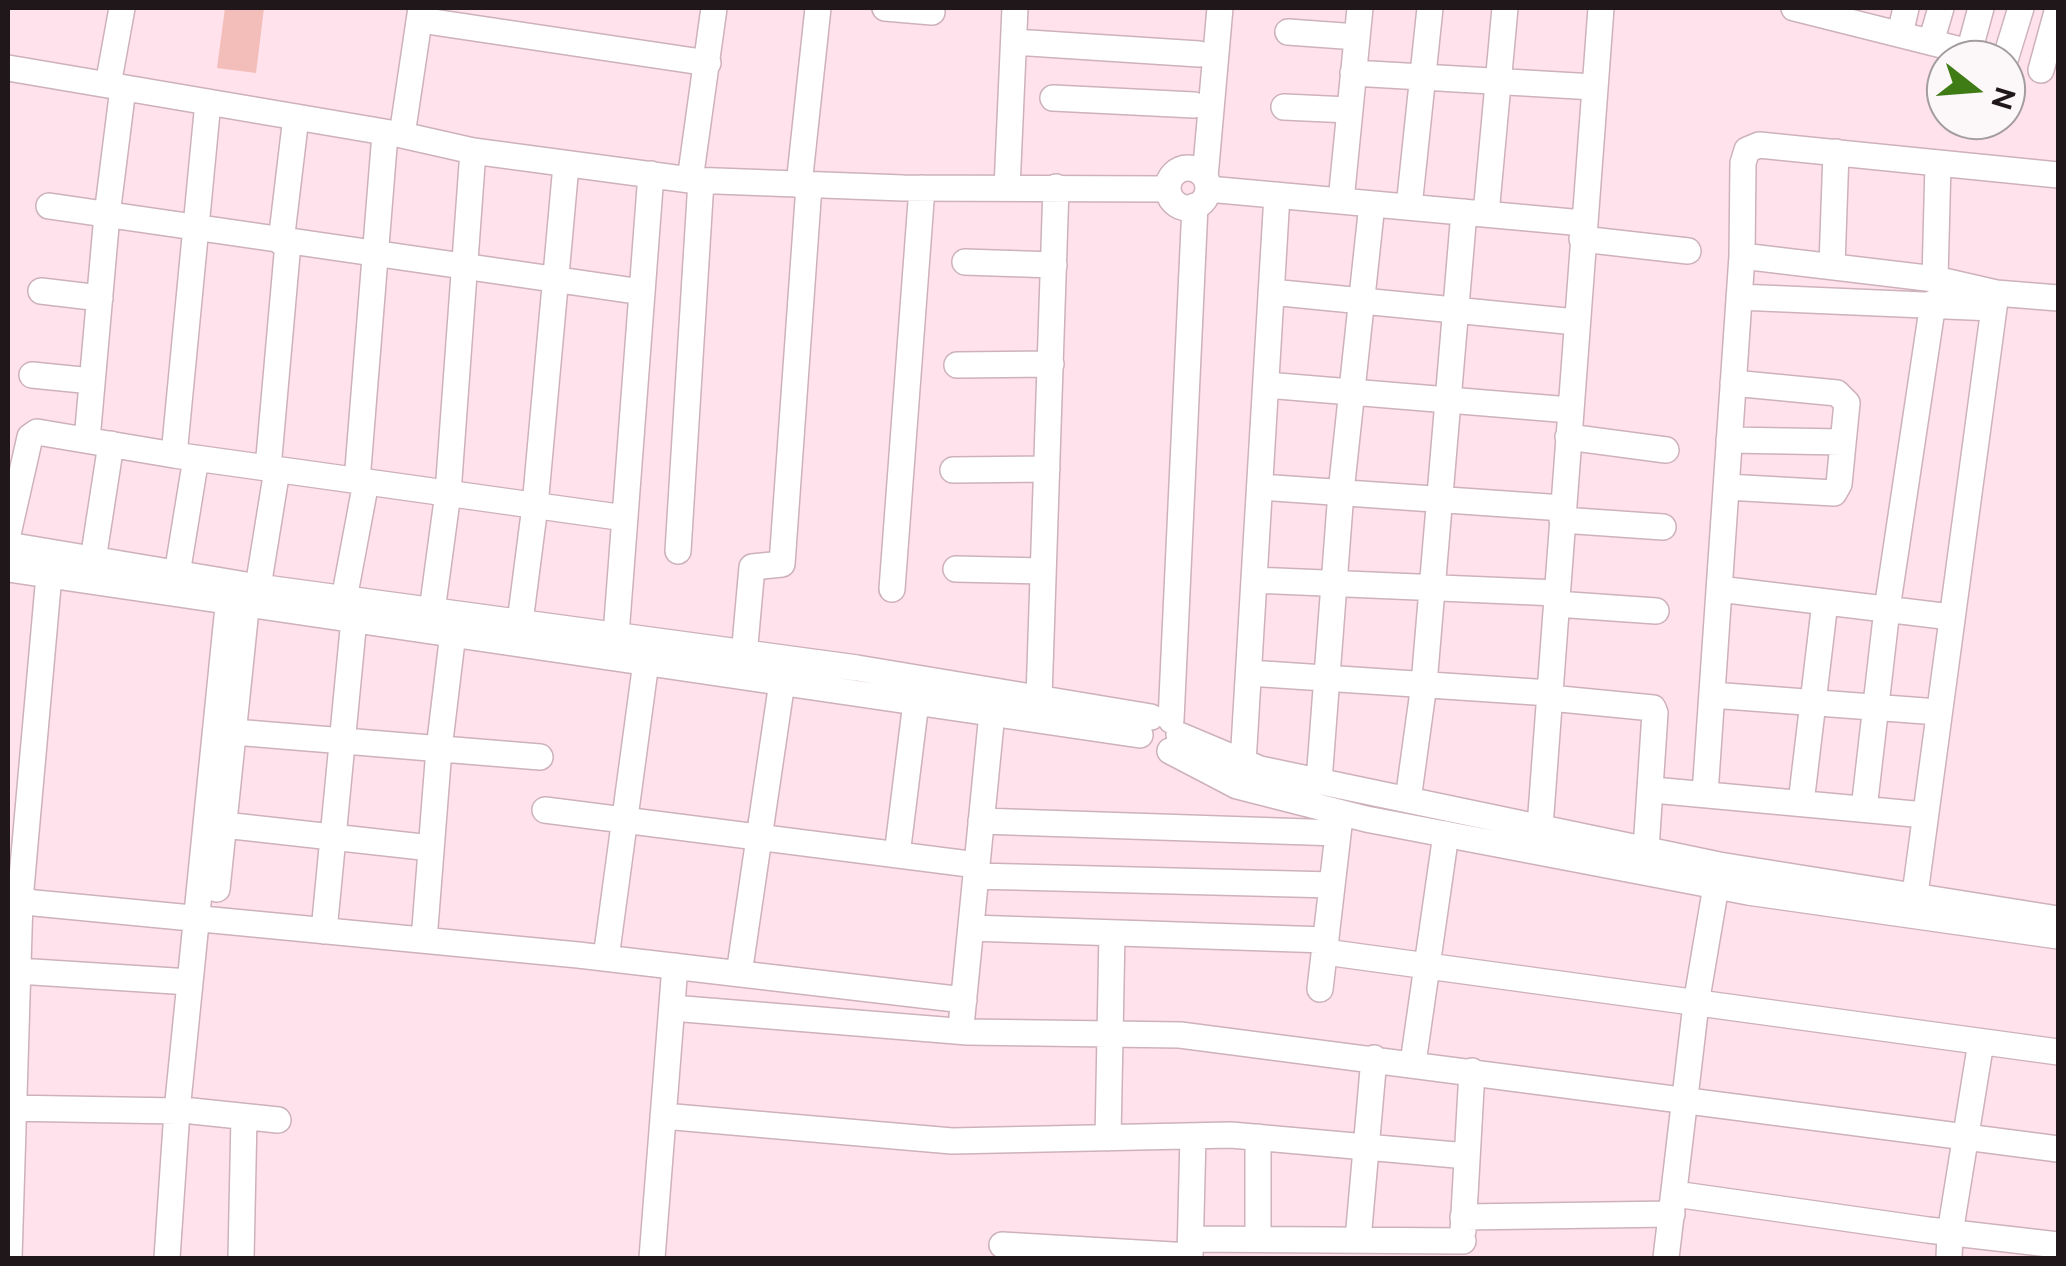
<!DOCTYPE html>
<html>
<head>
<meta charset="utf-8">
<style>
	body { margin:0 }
	#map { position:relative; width:2066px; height:1266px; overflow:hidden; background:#ffe2ec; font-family:Raleway,sans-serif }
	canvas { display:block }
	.frame { position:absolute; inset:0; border:10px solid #20171a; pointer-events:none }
	.north { position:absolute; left:1926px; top:40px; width:100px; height:100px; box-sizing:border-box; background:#fcf7f8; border:2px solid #a49d9f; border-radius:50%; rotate:107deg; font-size:28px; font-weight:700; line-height:40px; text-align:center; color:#20171a }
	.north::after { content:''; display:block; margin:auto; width:35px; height:45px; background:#407c16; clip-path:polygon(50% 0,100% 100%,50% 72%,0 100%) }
</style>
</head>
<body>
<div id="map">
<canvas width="2066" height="1266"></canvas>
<div class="frame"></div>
<div class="north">N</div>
</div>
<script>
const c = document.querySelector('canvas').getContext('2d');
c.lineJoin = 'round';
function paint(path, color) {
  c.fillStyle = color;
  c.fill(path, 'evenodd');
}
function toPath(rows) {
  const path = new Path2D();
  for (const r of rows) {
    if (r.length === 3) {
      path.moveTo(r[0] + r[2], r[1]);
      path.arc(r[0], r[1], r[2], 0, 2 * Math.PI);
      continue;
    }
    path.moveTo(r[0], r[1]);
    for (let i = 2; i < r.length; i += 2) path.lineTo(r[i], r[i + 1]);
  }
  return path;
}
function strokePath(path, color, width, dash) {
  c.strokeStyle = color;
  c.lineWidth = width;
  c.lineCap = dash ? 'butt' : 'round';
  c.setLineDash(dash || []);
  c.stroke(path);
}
const building = toPath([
	[225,8,264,8,256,73,217,68]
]);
const minor = toPath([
	[885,8,932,12],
	[1794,8,2001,60],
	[420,20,708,63],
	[1288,32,1357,37],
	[1900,34,1906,8],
	[1014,42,1199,54],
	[1931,42,1941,8],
	[1969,52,1981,8],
	[2005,60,2021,8],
	[8,68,402,135,473,151,690,180,903,188,1168,189],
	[2041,70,2058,8],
	[1353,73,1594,87],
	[108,85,122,8],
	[1053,98,1194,105],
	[1284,107,1349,110],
	[402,135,421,8],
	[1188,188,20],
	[1205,177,1220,8],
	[690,180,714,8],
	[799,185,818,8],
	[1007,188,1015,8],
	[1208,189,1583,223],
	[1341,201,1360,8],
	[49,206,642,292],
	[1409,207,1430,8],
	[1486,214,1505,8],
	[1582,239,1688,251],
	[281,242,296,117],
	[1742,256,1935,279,1996,293,2058,298],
	[965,262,1054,265],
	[1832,265,1836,152],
	[1935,279,1938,163],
	[41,291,100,298],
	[1271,292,1576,322],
	[1739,297,1993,308],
	[957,365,1051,364],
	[32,375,92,381],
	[1266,385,1570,410],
	[1568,437,1666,450],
	[87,440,107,215,123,88],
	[1729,440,1843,442],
	[174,455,208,102],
	[268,468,288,243],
	[953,470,1047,469],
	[357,481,385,134],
	[1260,487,1563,508],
	[1726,487,1834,493,1839,484,1847,403,1837,393,1733,383],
	[1562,520,1663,527],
	[8,534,30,437,37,432,174,455,625,518],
	[8,545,258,587,857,668,1151,717],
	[678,551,701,181],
	[93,560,111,444],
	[8,569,1140,735],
	[956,569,1043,571],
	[177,574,196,458],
	[1254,580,1557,593],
	[258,587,277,470],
	[892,589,922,188],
	[1719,589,1951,617],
	[344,599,366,482],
	[1556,604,1656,611],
	[432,611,448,493,473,151],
	[520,622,535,506,566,165],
	[616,635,651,174],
	[743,667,752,567,782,564,809,186],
	[1249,673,1550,693],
	[1712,695,1938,712],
	[1039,698,1056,187],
	[1550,698,1653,708,1655,713,1646,849],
	[1171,720,1195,206],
	[234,732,540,757],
	[1179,735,1260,769,1719,865,2058,919],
	[1170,751,1237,786,1366,819,1748,892,2058,936],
	[1243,763,1277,195],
	[1319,781,1341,492,1372,204],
	[1664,791,1925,815],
	[1705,794,1742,256,1743,163,1747,150,1759,145,2058,175],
	[1408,800,1424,684,1464,212],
	[1801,803,1825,602],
	[1864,809,1887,609,1933,303],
	[545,810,977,865],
	[981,821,1338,833],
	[224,825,431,848],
	[1540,827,1601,8],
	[897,855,916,702],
	[976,876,1332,885],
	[217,889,248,590],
	[1915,894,1996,293],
	[8,896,35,903,578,955,964,1000],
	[971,928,1326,940],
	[324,931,354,619],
	[424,940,439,749,453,633],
	[1325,952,2058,1052],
	[606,958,646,662],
	[18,971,190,982],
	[739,974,782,682],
	[1320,989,1340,817],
	[672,1008,968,1032,1180,1035,2058,1149],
	[962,1016,992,713],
	[1413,1063,1446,834],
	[8,1108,177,1111],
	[192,1111,278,1120],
	[663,1116,952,1141,1231,1135,1467,1156],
	[1108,1138,1112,933],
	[1675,1194,1928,1230,2058,1245],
	[1463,1217,1672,1214],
	[1463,1231,1472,1071],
	[1191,1239,1463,1241],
	[1258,1239,1258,1137],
	[1358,1240,1374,1058],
	[1002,1245,1190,1256],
	[1190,1256,1193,1136],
	[9,1258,20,900,49,575],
	[167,1258,177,1111,230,587],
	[241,1258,244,1117],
	[652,1258,675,966],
	[1666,1258,1696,1004,1716,886],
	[1949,1258,1950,1233,1981,1042]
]);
paint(building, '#f3bdb9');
strokePath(minor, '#cdb2bb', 28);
strokePath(minor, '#fff', 25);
</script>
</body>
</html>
